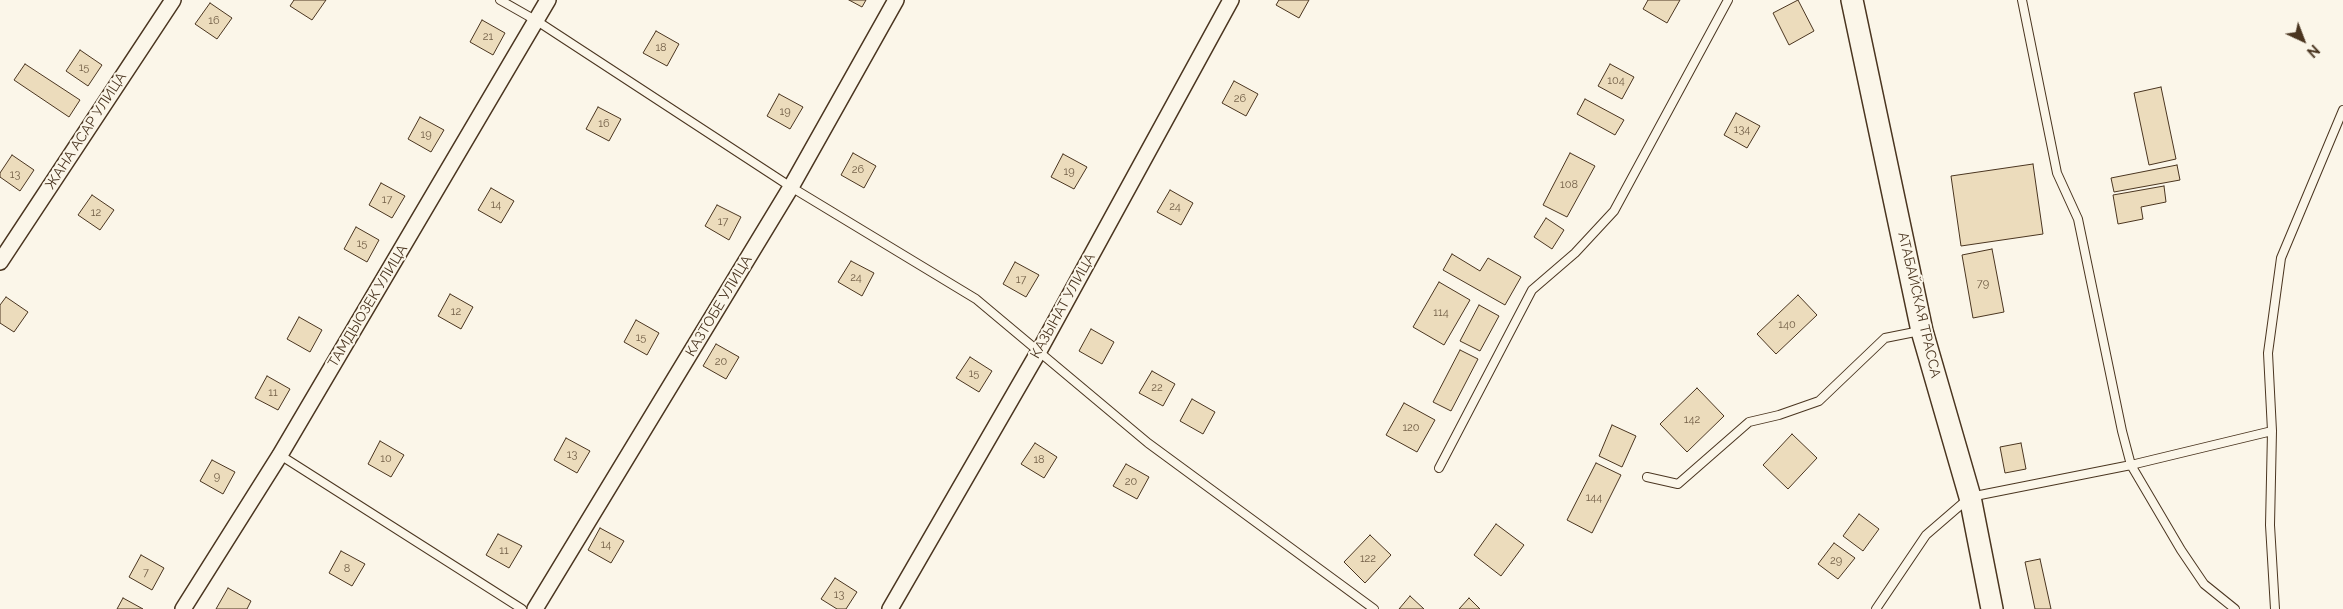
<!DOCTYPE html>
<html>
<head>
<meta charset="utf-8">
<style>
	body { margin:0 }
	#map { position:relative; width:2343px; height:609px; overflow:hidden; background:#fbf6e9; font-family:Raleway,sans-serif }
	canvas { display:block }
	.north { position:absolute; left:2278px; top:15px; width:50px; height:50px; -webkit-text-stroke:4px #fbf6e9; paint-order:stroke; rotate:137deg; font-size:14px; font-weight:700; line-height:20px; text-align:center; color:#4a3520 }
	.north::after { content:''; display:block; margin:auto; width:18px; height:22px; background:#4a3520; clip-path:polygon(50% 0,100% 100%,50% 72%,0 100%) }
</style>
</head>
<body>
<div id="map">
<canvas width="2343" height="609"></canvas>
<div class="north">N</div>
</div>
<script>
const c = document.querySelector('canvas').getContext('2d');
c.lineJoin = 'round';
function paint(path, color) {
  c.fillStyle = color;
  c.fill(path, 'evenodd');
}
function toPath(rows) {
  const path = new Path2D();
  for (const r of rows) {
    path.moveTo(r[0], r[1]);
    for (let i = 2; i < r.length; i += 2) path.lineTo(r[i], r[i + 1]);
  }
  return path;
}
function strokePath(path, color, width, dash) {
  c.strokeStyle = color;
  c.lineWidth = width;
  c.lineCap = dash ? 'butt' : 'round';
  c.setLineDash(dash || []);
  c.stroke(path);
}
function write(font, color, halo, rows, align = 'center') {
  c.font = font + ' Raleway,sans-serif';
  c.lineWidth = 4;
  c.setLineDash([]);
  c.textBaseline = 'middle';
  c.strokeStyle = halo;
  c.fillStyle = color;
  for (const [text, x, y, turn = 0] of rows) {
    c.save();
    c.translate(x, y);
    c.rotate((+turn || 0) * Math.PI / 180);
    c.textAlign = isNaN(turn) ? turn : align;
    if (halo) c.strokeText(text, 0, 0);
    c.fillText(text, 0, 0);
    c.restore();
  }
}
const building = toPath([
	[294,0,326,0,312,20,290,6,294,0],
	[849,0,866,0,862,7,849,0],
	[1279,0,1309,0,1299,18,1276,5,1279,0],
	[1648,0,1680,0,1667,23,1643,9,1648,0],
	[1798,0,1814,31,1789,45,1773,13,1798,0],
	[210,3,232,18,217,39,195,24,210,3],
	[482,20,505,33,493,55,470,42,482,20],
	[656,31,679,44,667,66,643,53,656,31],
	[80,50,102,65,88,86,66,71,80,50],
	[25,64,80,100,69,117,14,80,25,64],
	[1610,64,1634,77,1622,99,1598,86,1610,64],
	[1234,81,1258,94,1246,116,1222,103,1234,81],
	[2161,87,2176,159,2149,165,2134,93,2161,87],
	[779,94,803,107,790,129,767,116,779,94],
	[1585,99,1624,120,1615,135,1577,114,1585,99],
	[598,107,621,119,609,141,586,129,598,107],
	[1736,113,1760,126,1747,148,1724,135,1736,113],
	[420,117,444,130,431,152,408,139,420,117],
	[853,153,876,166,864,188,841,175,853,153],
	[1570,153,1595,166,1567,217,1543,205,1570,153],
	[1063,154,1087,167,1074,189,1051,177,1063,154],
	[12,155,34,170,20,191,0,177,0,173,12,155],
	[2033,164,2043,234,1961,246,1951,176,2033,164],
	[2177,165,2180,180,2114,192,2111,178,2177,165],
	[381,183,405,196,392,218,369,205,381,183],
	[2164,186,2166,202,2141,207,2143,219,2118,224,2113,195,2164,186],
	[491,188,514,201,501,223,478,210,491,188],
	[1170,190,1193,203,1181,225,1157,212,1170,190],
	[92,195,114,210,100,230,78,215,92,195],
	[717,205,741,217,729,240,705,226,717,205],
	[1546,218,1564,230,1552,249,1534,237,1546,218],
	[356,227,379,240,367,262,344,249,356,227],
	[1992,249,2004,312,1973,318,1962,255,1992,249],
	[1452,254,1480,271,1488,258,1521,277,1505,305,1443,270,1452,254],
	[851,261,874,273,862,296,838,282,851,261],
	[1015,262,1039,275,1026,297,1003,284,1015,262],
	[1439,282,1470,300,1444,345,1413,327,1439,282],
	[450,294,473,307,461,329,438,316,450,294],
	[1798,295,1817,315,1776,354,1757,334,1798,295],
	[6,297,28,312,14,332,0,323,0,305,6,297],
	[1479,305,1499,316,1480,351,1460,341,1479,305],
	[299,317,322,330,310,352,287,339,299,317],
	[636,320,659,333,647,355,624,342,636,320],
	[1091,329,1114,342,1102,364,1079,351,1091,329],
	[716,344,739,357,726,379,703,366,716,344],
	[1460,350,1478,359,1451,411,1433,402,1460,350],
	[970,357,992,371,979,392,956,378,970,357],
	[1152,371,1175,384,1163,406,1139,393,1152,371],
	[267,376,290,389,278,410,255,398,267,376],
	[1697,388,1724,416,1687,452,1660,424,1697,388],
	[1192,399,1215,412,1203,434,1180,421,1192,399],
	[1404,403,1435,420,1417,452,1386,435,1404,403],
	[1612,425,1636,436,1622,467,1599,456,1612,425],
	[1792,434,1817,458,1788,489,1763,465,1792,434],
	[566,438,590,451,577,473,554,460,566,438],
	[380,441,404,455,391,477,368,464,380,441],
	[1035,443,1057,457,1044,478,1021,464,1035,443],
	[2021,443,2026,469,2005,473,2000,447,2021,443],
	[212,460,235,472,223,494,200,481,212,460],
	[1596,463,1621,475,1592,533,1567,520,1596,463],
	[1126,464,1149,477,1137,499,1113,486,1126,464],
	[1859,514,1879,529,1863,551,1843,536,1859,514],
	[1496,524,1524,545,1501,576,1474,555,1496,524],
	[600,528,624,541,611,563,588,550,600,528],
	[498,534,522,546,509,568,486,555,498,534],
	[1370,535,1391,555,1365,583,1344,562,1370,535],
	[1834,543,1855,558,1838,579,1818,564,1834,543],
	[341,551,365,564,352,586,329,573,341,551],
	[141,555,164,568,152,590,129,577,141,555],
	[2040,559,2051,609,2035,609,2025,562,2040,559],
	[835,578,857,592,846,609,837,609,821,599,835,578],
	[228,588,251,601,247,609,216,609,228,588],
	[1410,596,1424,609,1399,609,1410,596],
	[123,598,143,609,117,609,123,598],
	[1469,598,1480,609,1459,609,1469,598]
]);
const lane = toPath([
	[500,0,537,21,791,187,976,299,1148,443,1374,609],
	[2022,0,2057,173,2078,219,2122,431,2131,465,2181,550,2204,584,2235,609],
	[280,455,522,609],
	[1439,468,1532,290,1575,253,1614,211,1728,0],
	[1647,477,1678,484,1749,422,1779,415,1819,401,1885,338,1920,331],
	[1876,609,1926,535,1970,497,2131,465,2272,431],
	[2275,609,2270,525,2272,431,2268,353,2281,258,2343,110]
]);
const street = toPath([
	[0,262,173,0],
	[183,609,280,455,548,0],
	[535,609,791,187,896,0],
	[890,609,1039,351,1231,0]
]);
const secondary = toPath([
	[1852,0,1922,331,1970,497,1992,609]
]);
const numberNames = [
	["16",214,21],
	["21",488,37],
	["18",661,48],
	["15",84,68],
	["104",1616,81],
	["26",1240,99],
	["19",785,112],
	["16",604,124],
	["134",1742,130],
	["19",426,135],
	["26",858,170],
	["19",1069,172],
	["13",15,175],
	["108",1569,185],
	["17",387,200],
	["14",496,205],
	["24",1175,207],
	["12",96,213],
	["17",723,222],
	["15",362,244],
	["24",856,278],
	["17",1021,280],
	["79",1983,284],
	["12",456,312],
	["114",1441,313],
	["140",1787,325],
	["15",641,338],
	["20",721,362],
	["15",974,374],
	["22",1157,388],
	["11",273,393],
	["142",1692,420],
	["120",1411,428],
	["13",572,455],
	["10",386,459],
	["18",1039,460],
	["9",217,477],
	["20",1131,482],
	["144",1594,498],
	["14",606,545],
	["11",504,551],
	["122",1368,559],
	["29",1836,561],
	["8",347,569],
	["7",146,573],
	["13",839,595]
];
const streetNames = [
	["ЖАНА АСАР УЛИЦА",86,131,-57],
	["АТАБАЙСКАЯ ТРАССА",1919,305,77],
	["ТАМДЫОЗЕК УЛИЦА",368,306,-59],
	["КАЗТОБЕ УЛИЦА",719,306,-59],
	["КАЗЫНАТ УЛИЦА",1063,306,-61]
];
paint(building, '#ecdcbc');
strokePath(building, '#4a3520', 1);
strokePath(lane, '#4a3520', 10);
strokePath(street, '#4a3520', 18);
strokePath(secondary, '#4a3520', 24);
strokePath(lane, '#fbf6e9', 8);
strokePath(street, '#fbf6e9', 15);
strokePath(secondary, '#fbf6e9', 21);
write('11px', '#725f47', null, numberNames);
write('14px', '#4a3520', '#fbf6e9', streetNames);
</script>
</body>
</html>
